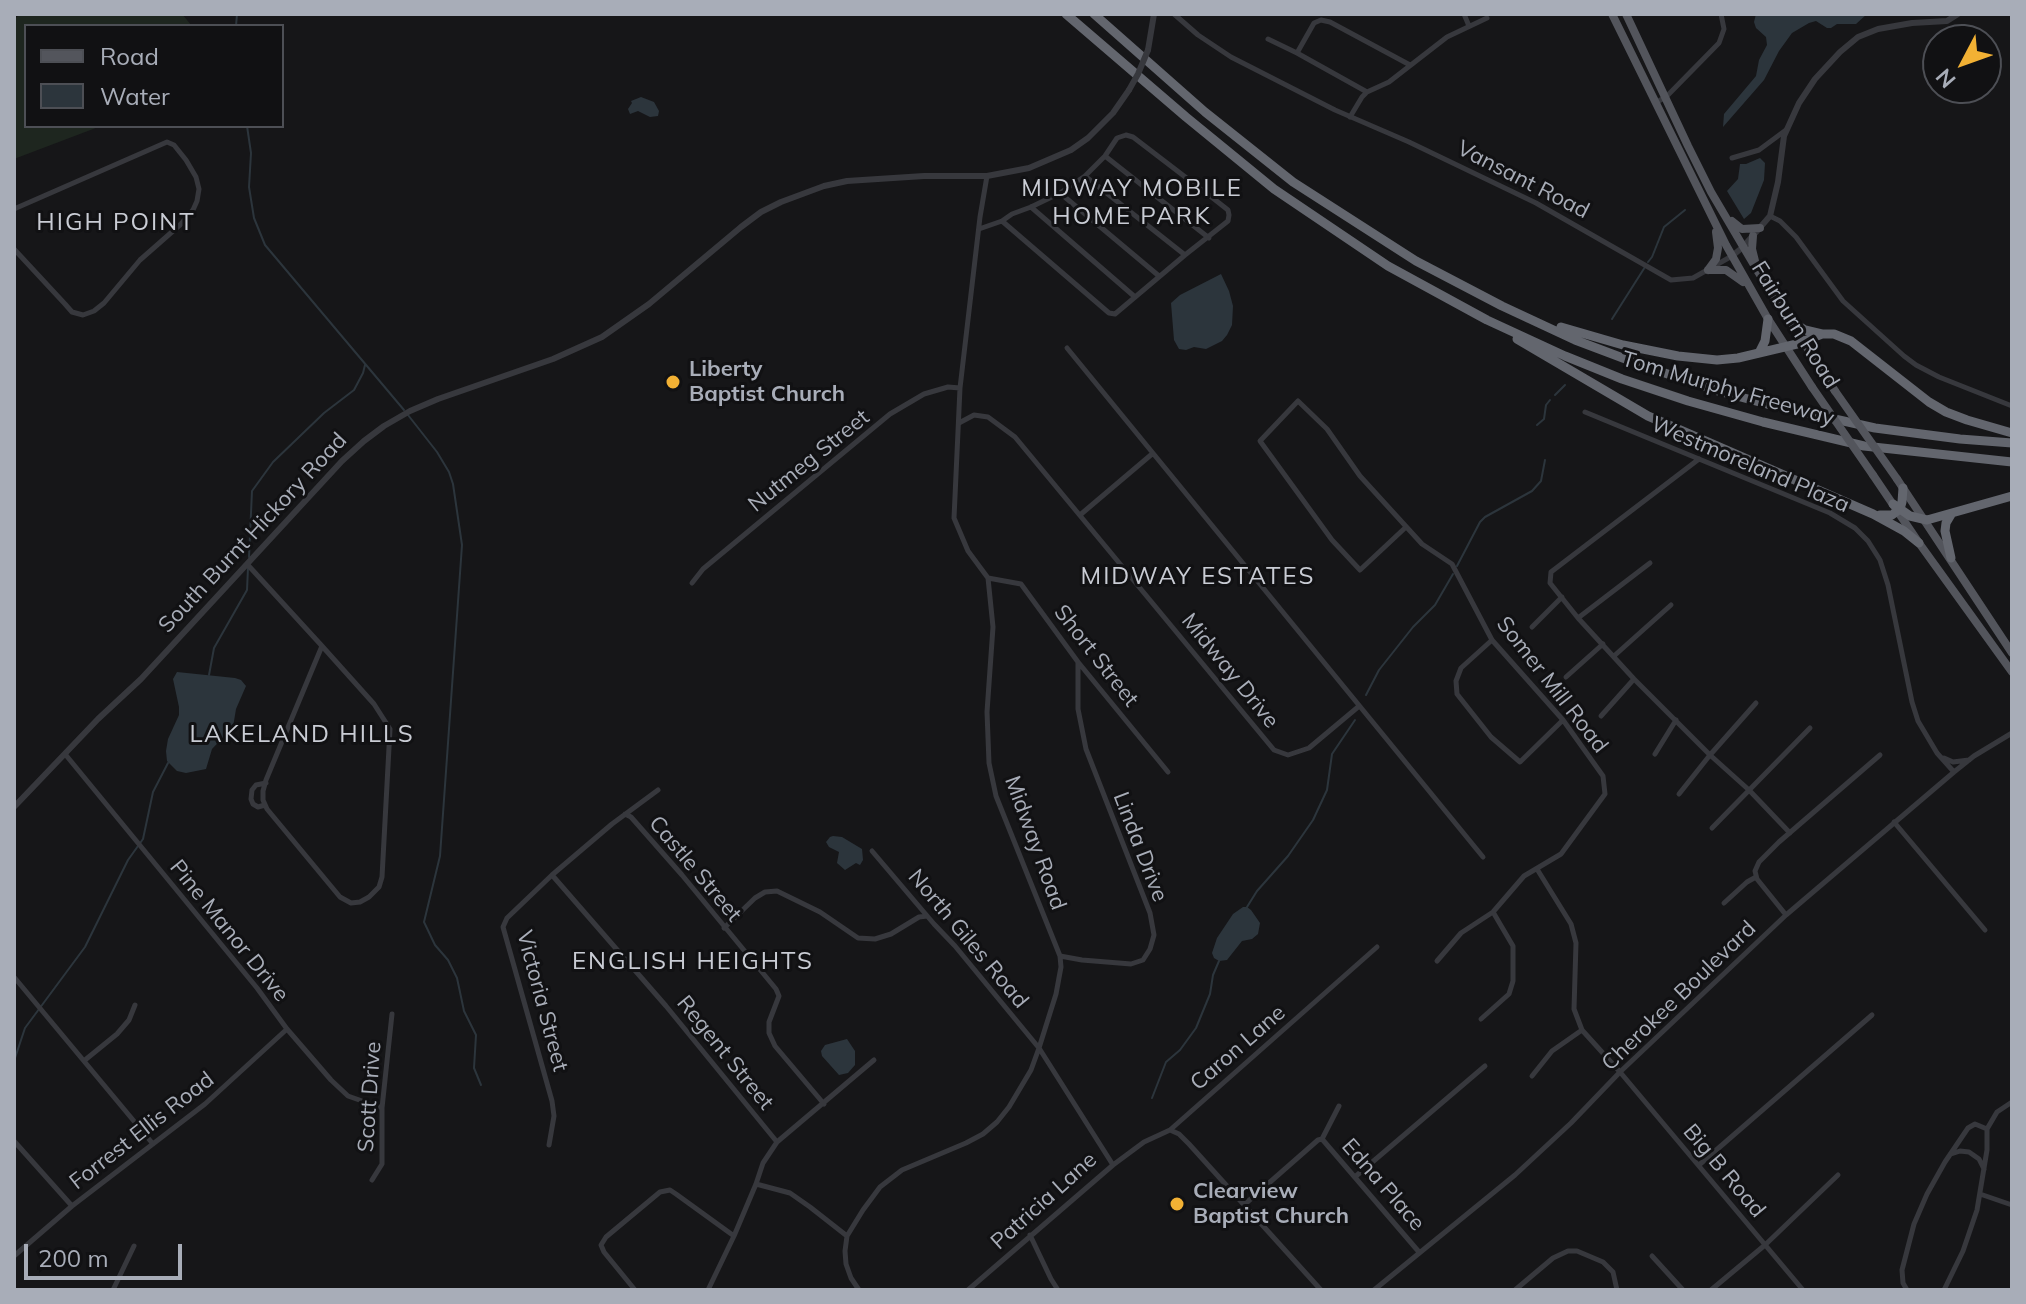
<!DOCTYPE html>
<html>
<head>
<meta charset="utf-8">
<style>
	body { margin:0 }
	#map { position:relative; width:2026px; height:1304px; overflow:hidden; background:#161618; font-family:Mulish,sans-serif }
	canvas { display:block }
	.frame { position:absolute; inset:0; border:16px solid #a8adb8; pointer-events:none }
	.legend { position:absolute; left:24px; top:24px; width:260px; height:104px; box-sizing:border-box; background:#111113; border:2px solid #4d4f55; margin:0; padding:10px 14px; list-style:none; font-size:24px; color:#a8adb8 }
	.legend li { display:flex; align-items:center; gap:16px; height:40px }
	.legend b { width:40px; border:2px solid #4d4f55 }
	.north { position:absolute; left:1922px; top:24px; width:80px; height:80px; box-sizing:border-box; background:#111113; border:2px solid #4d4f55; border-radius:50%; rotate:229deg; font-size:22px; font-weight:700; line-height:32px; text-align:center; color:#a8adb8 }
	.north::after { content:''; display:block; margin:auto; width:28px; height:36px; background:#f2b134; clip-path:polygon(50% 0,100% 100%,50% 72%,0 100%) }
	.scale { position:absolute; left:24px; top:1244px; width:158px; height:36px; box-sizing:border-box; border:4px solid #a8adb8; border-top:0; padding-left:10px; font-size:24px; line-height:28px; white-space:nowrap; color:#a8adb8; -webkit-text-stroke:6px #111113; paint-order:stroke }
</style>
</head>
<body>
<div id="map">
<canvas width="2026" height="1304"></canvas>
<div class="frame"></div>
<ul class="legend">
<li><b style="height:10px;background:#53555c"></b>Road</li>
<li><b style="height:22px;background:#2c353c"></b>Water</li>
</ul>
<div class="north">N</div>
<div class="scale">200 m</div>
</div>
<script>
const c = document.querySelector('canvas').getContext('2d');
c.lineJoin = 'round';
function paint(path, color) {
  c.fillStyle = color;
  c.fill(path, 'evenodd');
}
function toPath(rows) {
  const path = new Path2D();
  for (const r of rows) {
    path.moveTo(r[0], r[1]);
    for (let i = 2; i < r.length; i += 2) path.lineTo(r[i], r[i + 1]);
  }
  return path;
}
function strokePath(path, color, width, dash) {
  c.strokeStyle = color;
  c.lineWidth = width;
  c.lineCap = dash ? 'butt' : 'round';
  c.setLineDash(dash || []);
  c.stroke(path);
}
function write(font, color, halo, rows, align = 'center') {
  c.font = font + ' Mulish,sans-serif';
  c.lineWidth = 6;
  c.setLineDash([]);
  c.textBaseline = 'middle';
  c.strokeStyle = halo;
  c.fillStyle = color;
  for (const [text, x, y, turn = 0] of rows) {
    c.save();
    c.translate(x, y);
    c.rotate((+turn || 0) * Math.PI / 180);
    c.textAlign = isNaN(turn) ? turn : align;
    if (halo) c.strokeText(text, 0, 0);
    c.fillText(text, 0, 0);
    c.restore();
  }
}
const green = toPath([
	[21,14,182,14,192,26,26,26,26,126,101,126,14,159,14,19]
]);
const water = toPath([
	[1756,14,1867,14,1856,24,1837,24,1831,28,1827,28,1816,21,1809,23,1792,33,1779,51,1764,80,1723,127,1724,114,1756,76,1759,60,1767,45,1766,37,1756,28,1754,22],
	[641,97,654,102,659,111,658,116,650,117,638,111,630,114,628,109,632,103,631,101],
	[1760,158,1765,163,1764,180,1751,213,1744,219,1727,191,1738,179,1740,164,1746,164],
	[1221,274,1229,291,1233,306,1232,325,1227,335,1222,341,1206,349,1194,347,1186,350,1179,349,1174,340,1171,303,1180,295],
	[177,672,235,678,241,680,246,686,236,709,233,727,212,749,206,769,186,773,177,771,167,761,166,751,168,739,179,715,179,707,173,679],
	[833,836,842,837,862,849,863,860,860,865,856,863,845,870,837,863,839,852,829,847,826,842,830,837],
	[1243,907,1247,907,1251,910,1260,923,1258,934,1252,939,1242,941,1227,960,1219,961,1214,958,1212,953,1217,938,1233,914],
	[847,1039,855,1051,855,1065,848,1073,839,1075,822,1056,821,1051,825,1045]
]);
const stream = toPath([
	[236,26,237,14],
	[247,126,251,153,249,187,254,218,265,245,404,410],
	[1648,262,1652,257,1664,227,1685,210],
	[1612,319,1645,267],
	[1555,395,1565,385],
	[408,415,437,452,449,472,453,484,462,545,440,856,424,922,435,945,448,960,457,978,464,1011,476,1035,474,1068,481,1085],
	[1537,425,1544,419,1546,405,1550,400],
	[249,557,252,491,273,462,324,413,354,390,363,373,365,365],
	[1457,566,1480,522,1485,517,1532,491,1541,481,1545,460],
	[209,675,214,648,247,590,248,568],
	[1366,695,1379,670,1413,627,1435,605,1453,574],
	[1247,907,1257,891,1288,856,1313,820,1327,790,1332,754,1355,720],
	[14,1061,25,1028,85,947,128,860,143,839,153,792,168,763],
	[1152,1098,1166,1062,1180,1050,1196,1028,1210,994,1213,975,1219,961]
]);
const minor = toPath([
	[1174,14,1198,35,1231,57,1335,110,1409,142,1536,203,1671,280,1693,278,1732,256],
	[1464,14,1469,26],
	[1268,39,1297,53],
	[1367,92,1297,53,1314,23,1321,20,1330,22,1410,65],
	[1655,103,1666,97,1719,43,1724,29,1721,14],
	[1350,117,1362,97,1367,92,1389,82,1447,37,1487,18],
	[1126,135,1133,137,1214,199,1228,210,1229,215,1228,221,1185,255,1115,314,1109,313,1002,221,1012,214,1031,207,1060,193,1085,176,1105,156,1117,138,1126,135],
	[1105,156,1209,238],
	[1732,158,1759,150,1786,130],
	[1085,176,1185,255],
	[1060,193,1159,276],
	[1031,207,1135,297],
	[14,209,167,142,174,145,186,160,196,177,199,189,197,201,193,210,181,224,140,260,104,303,94,311,83,315,72,312,65,304,14,249],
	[1770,216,1780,221,1796,237,1843,301,1904,356,1916,365,1939,377,2012,406],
	[979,229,1002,221],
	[1067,348,1483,857],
	[1585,412,1830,513,1855,528,1868,541,1880,560,1888,585,1912,702,1918,721,1937,753,1954,772],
	[959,423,974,415,988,417,1015,437,1274,750,1288,755,1309,748,1358,707],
	[1699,459,1551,572,1550,583,1578,618,1634,679,1710,755,1749,790,1790,833],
	[1080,515,1152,454],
	[1406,527,1360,570,1332,540,1260,441,1298,401,1327,429,1360,476,1422,544,1452,564,1492,640,1563,720,1603,776,1605,794,1561,854,1524,876,1493,912,1461,933,1437,961],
	[247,564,322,646],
	[988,578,1021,584,1078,662,1168,772],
	[692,583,703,569,890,414,924,394,948,387,960,388],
	[1578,618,1650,563],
	[1532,627,1562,597],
	[1492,640,1461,668,1456,681,1457,694,1491,737,1520,762,1563,720],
	[322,646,374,704,390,729,382,877,379,887,369,897,360,902,351,903,340,897,267,809,263,800,263,791,266,780,322,646],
	[1614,656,1671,605],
	[1566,677,1603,644],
	[1601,716,1634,679],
	[65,754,257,988,287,1029,331,1080,348,1096,382,1108],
	[1655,754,1676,720],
	[1944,758,1953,762,1969,760],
	[1679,794,1710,755,1756,703],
	[265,805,258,807,253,804,251,799,252,790,256,785,266,783],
	[625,814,631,817,682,875,776,989,779,996,769,1022,769,1033,775,1046,824,1104],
	[1894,822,1985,930],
	[1712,828,1810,728],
	[872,851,934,924,955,946,1039,1048,1113,1165],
	[1537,869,1571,924,1576,943,1574,1009,1582,1030,1620,1072,1803,1290],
	[552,875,666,1006,777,1142],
	[1724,903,1747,882,1756,877],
	[1786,915,1757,879,1755,871,1759,862,1779,842,1880,755],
	[724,928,755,898,765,892,777,891,820,912,858,938,875,939,891,934,919,917,927,916],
	[1060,956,1082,960,1131,964,1143,960,1150,949,1154,935,1150,913,1086,749,1078,709,1078,662],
	[14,977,153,1144],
	[1481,1019,1509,994,1513,981,1513,946,1493,912],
	[85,1060,117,1034,129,1020,135,1005],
	[1532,1076,1552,1051,1582,1030],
	[1170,1130,1179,1134,1189,1144,1321,1290],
	[1322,1139,1419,1252],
	[14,1141,72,1206],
	[549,1145,554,1116,552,1101,503,927,507,918,552,875,612,824,658,790],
	[1951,1154,1960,1151,1969,1152,1979,1159,1984,1169],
	[1699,1165,1872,1015],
	[1356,1176,1485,1066],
	[372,1180,382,1164,382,1108,392,1014],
	[756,1184,790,1193,810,1207,847,1236],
	[1980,1194,2012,1205],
	[1245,1204,1318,1140,1322,1139,1339,1106],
	[1030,1235,1051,1279,1058,1290],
	[14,1256,72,1206,205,1104,287,1029],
	[1652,1256,1683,1290],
	[113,1290,134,1246],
	[635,1290,604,1252,601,1245,606,1237,660,1192,670,1190,676,1194,734,1236],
	[708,1290,734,1236,756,1184,763,1163,777,1142,874,1060],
	[859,1290,851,1278,846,1264,845,1251,847,1236,863,1210,880,1187,902,1170,966,1143,983,1134,997,1122,1009,1107,1031,1070,1039,1048,1056,994,1061,967,1060,956,996,796,989,763,987,712,993,627,988,578,968,551,954,518,960,388,980,217,987,176],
	[968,1290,1113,1165,1144,1142,1170,1130,1377,947],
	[1374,1290,1515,1175,1571,1123,1620,1072,1786,915,1954,772,1974,756,2012,733],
	[1515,1290,1553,1258,1568,1251,1577,1251,1603,1262,1613,1272,1617,1290],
	[1711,1290,1765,1245,1838,1175],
	[1907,1290,1903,1283,1902,1270,1914,1224,1927,1194,1945,1162,1968,1128,1975,1124,1987,1129],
	[1944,1290,1963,1251,1977,1210,1987,1150,1987,1129,1997,1112,2012,1102]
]);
const tertiary = toPath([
	[1148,50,1154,14],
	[1732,256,1743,247,1770,216,1778,182,1784,136,1799,103,1815,79,1840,52,1858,37,1878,29,1912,23,1947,21,1958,14],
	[14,807,98,719,141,679,342,461,364,441,384,426,410,411,438,399,553,359,602,337,649,304,741,227,761,212,781,202,824,186,847,181,924,176,987,176,1029,168,1071,150,1088,138,1113,113,1129,90]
]);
const primary = toPath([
	[1612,14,1726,245,1768,319,1812,387],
	[1626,14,1688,146,1711,192,1757,270,1835,391],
	[1732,221,1742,229,1760,228],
	[1753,236,1752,249,1755,261],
	[1708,270,1716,259,1718,248,1716,232],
	[1708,270,1726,270,1743,282],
	[1873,475,1919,543,2012,672],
	[1897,479,2012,653]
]);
const motorway = toPath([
	[1066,14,1186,117,1274,189,1388,266,1487,320,1565,356,1622,379,1688,401,1763,422,1864,446,2012,462],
	[1094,14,1205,112,1293,182,1416,261,1502,306,1575,340,1644,366,1718,391,1767,404,1875,428,1960,439,2012,443],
	[1788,319,1805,330,1822,334,1834,334,1851,341,1929,402,1946,412,1967,420,2012,433],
	[1561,327,1623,345,1678,356,1717,360,1738,358,1797,344,1822,334],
	[1517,339,1648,416,1873,514,1904,531,1919,543],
	[1759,353,1765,341,1768,319],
	[1893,504,1910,516,1927,520,2012,496],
	[1880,515,1892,515,1900,509,1902,502,1903,488],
	[1951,558,1945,531,1946,523,1952,513]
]);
const tertiaryBridge = toPath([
	[1129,90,1138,74,1148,50]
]);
const primaryBridge = toPath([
	[1812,387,1873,475],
	[1835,391,1897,479]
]);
const markers = [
	[673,382,8,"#f2b134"],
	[1177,1204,8,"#f2b134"]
];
const streetNames = [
	["Vansant Road",1523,180,27],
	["Fairburn Road",1795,325,58],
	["Tom Murphy Freeway",1728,389,16],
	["Nutmeg Street",809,461,-39],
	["Westmoreland Plaza",1750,465,23],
	["South Burnt Hickory Road",253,533,-47],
	["Short Street",1096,656,52],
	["Midway Drive",1230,671,51],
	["Somer Mill Road",1552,685,52],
	["Midway Road",1035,843,70],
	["Linda Drive",1140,847,69],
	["Castle Street",695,869,50],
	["Pine Manor Drive",229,931,51],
	["North Giles Road",968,939,50],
	["Cherokee Boulevard",1679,996,-44],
	["Victoria Street",542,1001,75],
	["Caron Lane",1238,1048,-41],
	["Regent Street",725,1053,51],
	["Scott Drive",370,1097,-86],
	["Forrest Ellis Road",142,1131,-38],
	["Big B Road",1724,1171,50],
	["Edna Place",1383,1185,49],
	["Patricia Lane",1044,1201,-42]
];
const poiNames = [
	["Liberty",689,369],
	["Baptist Church",689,394],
	["Clearview",1193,1191],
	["Baptist Church",1193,1216]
];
const neighbourhoodNames = [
	["MIDWAY MOBILE",1132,189],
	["HOME PARK",1132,217],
	["HIGH POINT",116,223],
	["MIDWAY ESTATES",1198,577],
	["LAKELAND HILLS",302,735],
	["ENGLISH HEIGHTS",693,962]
];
paint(green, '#1e261f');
paint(water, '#2c353c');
strokePath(stream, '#2c353c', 2);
strokePath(minor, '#37383d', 5);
strokePath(tertiary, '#37383d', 6);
strokePath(primary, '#53555c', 8);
strokePath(motorway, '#63666e', 9);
strokePath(tertiaryBridge, '#37383d', 6);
strokePath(primaryBridge, '#53555c', 8);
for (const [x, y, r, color] of markers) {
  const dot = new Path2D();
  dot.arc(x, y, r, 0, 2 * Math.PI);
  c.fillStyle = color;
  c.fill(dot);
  strokePath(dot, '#111113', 3);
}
write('22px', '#a8adb8', '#111113', streetNames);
write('bold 22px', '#a8adb8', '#111113', poiNames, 'left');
c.letterSpacing = '2px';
write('24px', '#c9ccd4', '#111113', neighbourhoodNames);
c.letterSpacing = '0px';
</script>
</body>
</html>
